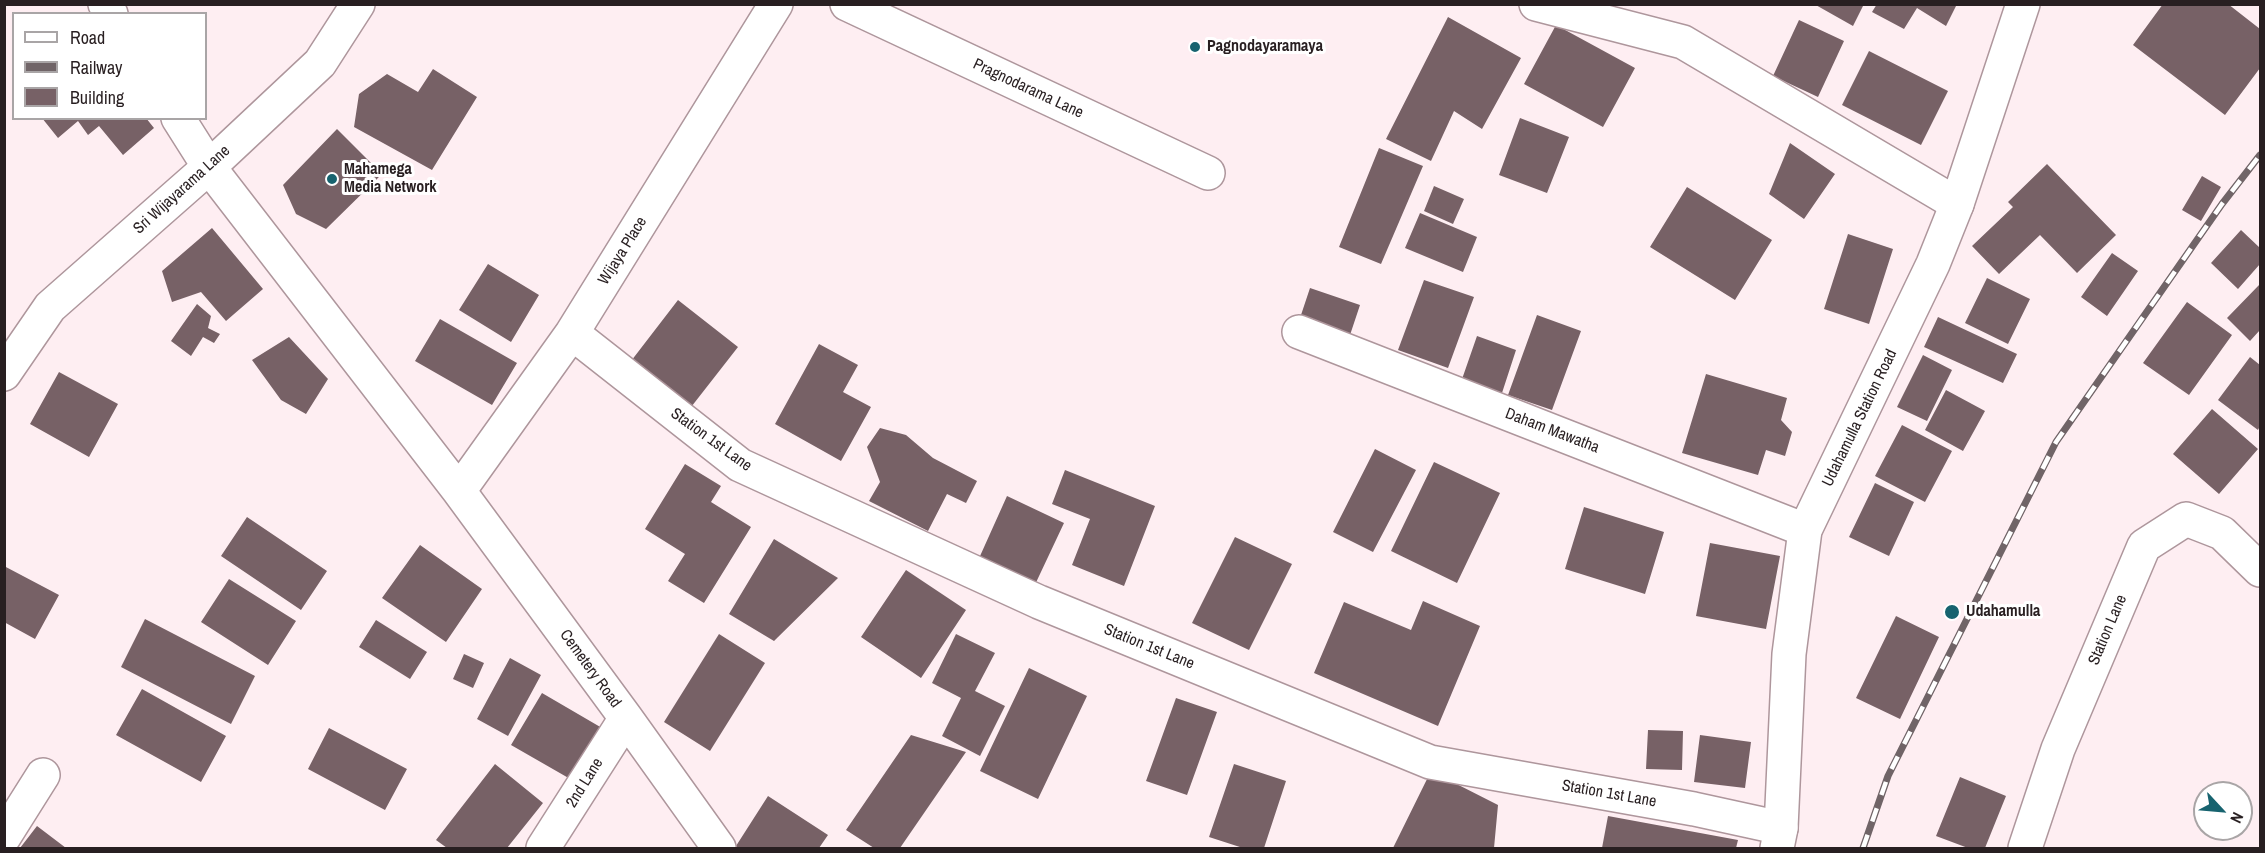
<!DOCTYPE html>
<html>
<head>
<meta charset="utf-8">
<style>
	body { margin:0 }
	#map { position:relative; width:2265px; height:853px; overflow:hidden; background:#feeef2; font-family:"Archivo Narrow",sans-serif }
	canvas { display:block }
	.frame { position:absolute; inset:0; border:6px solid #281f21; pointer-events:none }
	.legend { position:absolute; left:12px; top:12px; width:195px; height:108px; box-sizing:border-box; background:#fff; border:2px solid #a9a5a6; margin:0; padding:8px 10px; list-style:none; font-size:18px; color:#281f21 }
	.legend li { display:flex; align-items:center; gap:12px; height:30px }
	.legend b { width:30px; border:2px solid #a9a5a6 }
	.north { position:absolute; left:2193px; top:781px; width:60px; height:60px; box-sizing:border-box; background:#fff; border:2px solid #a9a5a6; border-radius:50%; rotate:116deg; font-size:16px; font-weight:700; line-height:24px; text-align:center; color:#281f21 }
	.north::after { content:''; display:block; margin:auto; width:21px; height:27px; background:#17636f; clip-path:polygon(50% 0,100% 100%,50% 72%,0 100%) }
</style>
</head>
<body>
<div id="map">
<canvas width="2265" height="853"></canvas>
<div class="frame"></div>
<ul class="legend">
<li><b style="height:8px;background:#fff"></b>Road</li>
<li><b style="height:8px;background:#706467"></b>Railway</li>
<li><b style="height:16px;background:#776166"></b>Building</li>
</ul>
<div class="north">N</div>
</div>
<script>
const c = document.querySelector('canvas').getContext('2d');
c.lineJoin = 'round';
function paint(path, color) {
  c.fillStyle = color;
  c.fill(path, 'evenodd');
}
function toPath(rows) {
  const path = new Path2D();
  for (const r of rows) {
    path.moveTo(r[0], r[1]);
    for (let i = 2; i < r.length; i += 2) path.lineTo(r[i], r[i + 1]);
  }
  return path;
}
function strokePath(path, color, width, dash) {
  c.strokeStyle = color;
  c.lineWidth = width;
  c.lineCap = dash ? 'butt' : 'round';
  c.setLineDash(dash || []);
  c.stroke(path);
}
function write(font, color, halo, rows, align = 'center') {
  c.font = font + ' "Archivo Narrow",sans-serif';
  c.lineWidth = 6;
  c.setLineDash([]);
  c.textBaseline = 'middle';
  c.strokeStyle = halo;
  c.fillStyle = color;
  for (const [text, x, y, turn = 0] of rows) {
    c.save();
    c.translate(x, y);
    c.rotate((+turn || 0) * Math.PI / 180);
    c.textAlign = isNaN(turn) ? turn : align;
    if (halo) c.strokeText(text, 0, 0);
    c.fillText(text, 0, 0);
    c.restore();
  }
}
const building = toPath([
	[1814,4,1864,4,1853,26],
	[1877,4,1957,4,1946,26,1917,8,1904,29,1872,12],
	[2163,4,2228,4,2260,29,2260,68,2225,115,2133,45],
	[1448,17,1521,58,1482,129,1454,111,1431,161,1386,139],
	[1799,20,1844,41,1818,97,1773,76],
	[1556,25,1635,68,1603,127,1524,84],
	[1869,51,1948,91,1921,145,1842,105],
	[433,69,477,97,432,170,354,127,359,94,387,74,418,92],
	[42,118,146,118,154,128,123,155,99,126,88,135,78,121,58,138],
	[1520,118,1569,137,1547,193,1499,175],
	[337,129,382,174,326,229,296,214,283,185],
	[1790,143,1835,174,1804,219,1769,194],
	[1379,148,1423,166,1381,264,1339,247],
	[2047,164,2116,235,2077,273,2040,235,1999,274,1972,246,2013,207,2008,202],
	[2202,176,2221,187,2201,221,2182,210],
	[1434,186,1464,199,1453,224,1424,211],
	[1687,187,1772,240,1735,300,1650,247],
	[1420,213,1477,237,1463,272,1405,248],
	[212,228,263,289,226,321,201,292,172,302,162,271],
	[2241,230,2260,248,2260,264,2238,289,2211,263],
	[1848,234,1893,249,1869,324,1824,309],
	[2112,253,2138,271,2107,316,2081,297],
	[488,264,539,295,511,342,459,310],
	[1987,278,2030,299,2008,344,1965,323],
	[1424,280,1474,297,1448,368,1398,350],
	[2260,284,2260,330,2250,341,2227,318],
	[1310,288,1360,305,1350,335,1300,318],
	[678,300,738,347,688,411,628,365],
	[2187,302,2232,335,2189,395,2143,363],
	[197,304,211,316,208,328,220,334,214,343,203,337,191,356,171,341],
	[1537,315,1581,331,1552,410,1508,395],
	[1938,317,2017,354,2003,383,1924,347],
	[440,319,517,363,492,405,415,361],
	[1477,336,1516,350,1501,396,1461,382],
	[289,337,328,379,306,414,281,400,252,360],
	[819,344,858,365,843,392,871,407,841,461,775,424],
	[1923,355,1952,370,1927,421,1897,407],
	[2250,357,2260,365,2260,426,2258,430,2218,400],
	[59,372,118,404,89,457,30,424],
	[1706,374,1787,398,1781,420,1792,432,1785,456,1766,450,1758,475,1682,453],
	[1946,390,1985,411,1963,451,1925,430],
	[2212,409,2258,449,2219,494,2173,454],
	[1902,425,1952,451,1925,502,1875,476],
	[880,428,906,435,933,458,977,481,966,503,947,494,928,531,869,501,880,482,867,447],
	[1375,449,1416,470,1373,552,1333,532],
	[1434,462,1500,493,1457,583,1391,551],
	[685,464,721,486,711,502,751,527,704,603,668,581,685,554,645,529],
	[1065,470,1155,506,1124,586,1072,565,1090,519,1052,504],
	[1875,483,1914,502,1889,556,1849,537],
	[1007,496,1064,523,1032,591,976,565],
	[1584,507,1664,532,1645,594,1565,569],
	[247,517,327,571,301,610,221,556],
	[1235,537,1292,564,1249,650,1192,623],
	[774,539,838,578,774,641,729,614],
	[1710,543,1780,556,1766,629,1696,616],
	[420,545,482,589,446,642,382,598],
	[4,566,59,595,35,639,4,622],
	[906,570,966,610,921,678,861,637],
	[229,579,296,621,268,665,201,622],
	[1423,601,1480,626,1438,726,1314,673,1344,602,1411,630],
	[1896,616,1939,637,1900,719,1856,698],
	[145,619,255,676,231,724,121,667],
	[376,620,427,652,410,679,359,647],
	[719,634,765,663,710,751,664,722],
	[956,634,995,653,975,691,1005,706,980,756,942,736,961,698,932,683],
	[464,654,484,663,473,688,453,679],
	[510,658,541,675,508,736,477,719],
	[1029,668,1087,696,1038,799,980,771],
	[142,689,226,736,201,782,116,735],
	[542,693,602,728,572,780,511,745],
	[1176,698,1217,712,1187,795,1146,781],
	[329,728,407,769,385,810,308,769],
	[1648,730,1683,731,1682,770,1646,769],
	[911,735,966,752,900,848,874,848,846,830],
	[1700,735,1751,742,1745,788,1694,782],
	[495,764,543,803,507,848,447,848,436,840],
	[1234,764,1286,781,1264,848,1243,848,1209,837],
	[1431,771,1498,805,1494,848,1393,848],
	[1960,777,2006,796,1985,848,1968,848,1936,836],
	[768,796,828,835,819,848,738,848,736,846],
	[1608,816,1738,840,1736,848,1602,848],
	[37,826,66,848,20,848]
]);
const minor = toPath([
	[105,4,111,14],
	[847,4,1208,173],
	[1536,4,1683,42,1957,204],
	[178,118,209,167,459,491,626,718,719,848],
	[1299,332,1805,530],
	[572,333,740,465,1039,602,1430,762,1694,809,1781,828],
	[4,374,50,307,209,167,320,63,358,4],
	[459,491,572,333,776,4],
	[4,837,43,775],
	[543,848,626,718],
	[2025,848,2058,749,2144,546,2186,519,2222,533,2260,570]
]);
const tertiary = toPath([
	[1777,848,1781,828,1789,654,1805,530,1933,264,1957,204,2023,4]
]);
const rail = toPath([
	[1863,848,1888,776,2056,442,2222,204,2260,155]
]);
const markers = [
	[1195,47,6,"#17636f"],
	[332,179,6,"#17636f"],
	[1952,612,8,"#17636f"]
];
const poiNames = [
	["Pagnodayaramaya",1207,47],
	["Mahamega",344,170],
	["Media Network",344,188],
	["Udahamulla",1966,612]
];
const streetNames = [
	["Pragnodarama Lane",1028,89,25],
	["Sri Wijayarama Lane",182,190,-42],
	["Wijaya Place",623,251,-58],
	["Udahamulla Station Road",1860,418,-64],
	["Daham Mawatha",1552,431,21],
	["Station 1st Lane",711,440,36],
	["Station Lane",2108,630,-67],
	["Station 1st Lane",1149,647,22],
	["Cemetery Road",590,669,54],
	["2nd Lane",585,783,-58],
	["Station 1st Lane",1609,794,10]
];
paint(building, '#776166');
strokePath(minor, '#ae969c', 36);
strokePath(tertiary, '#ae969c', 36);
strokePath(minor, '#fff', 33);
strokePath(tertiary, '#fff', 33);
strokePath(rail, '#706467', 7);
strokePath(rail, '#fff', 4.5, [14]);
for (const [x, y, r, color] of markers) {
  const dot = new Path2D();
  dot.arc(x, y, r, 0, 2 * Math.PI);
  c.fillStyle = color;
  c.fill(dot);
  strokePath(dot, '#fff', 2);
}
write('bold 16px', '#281f21', '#fff', poiNames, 'left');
write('16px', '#281f21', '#fff', streetNames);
</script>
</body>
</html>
